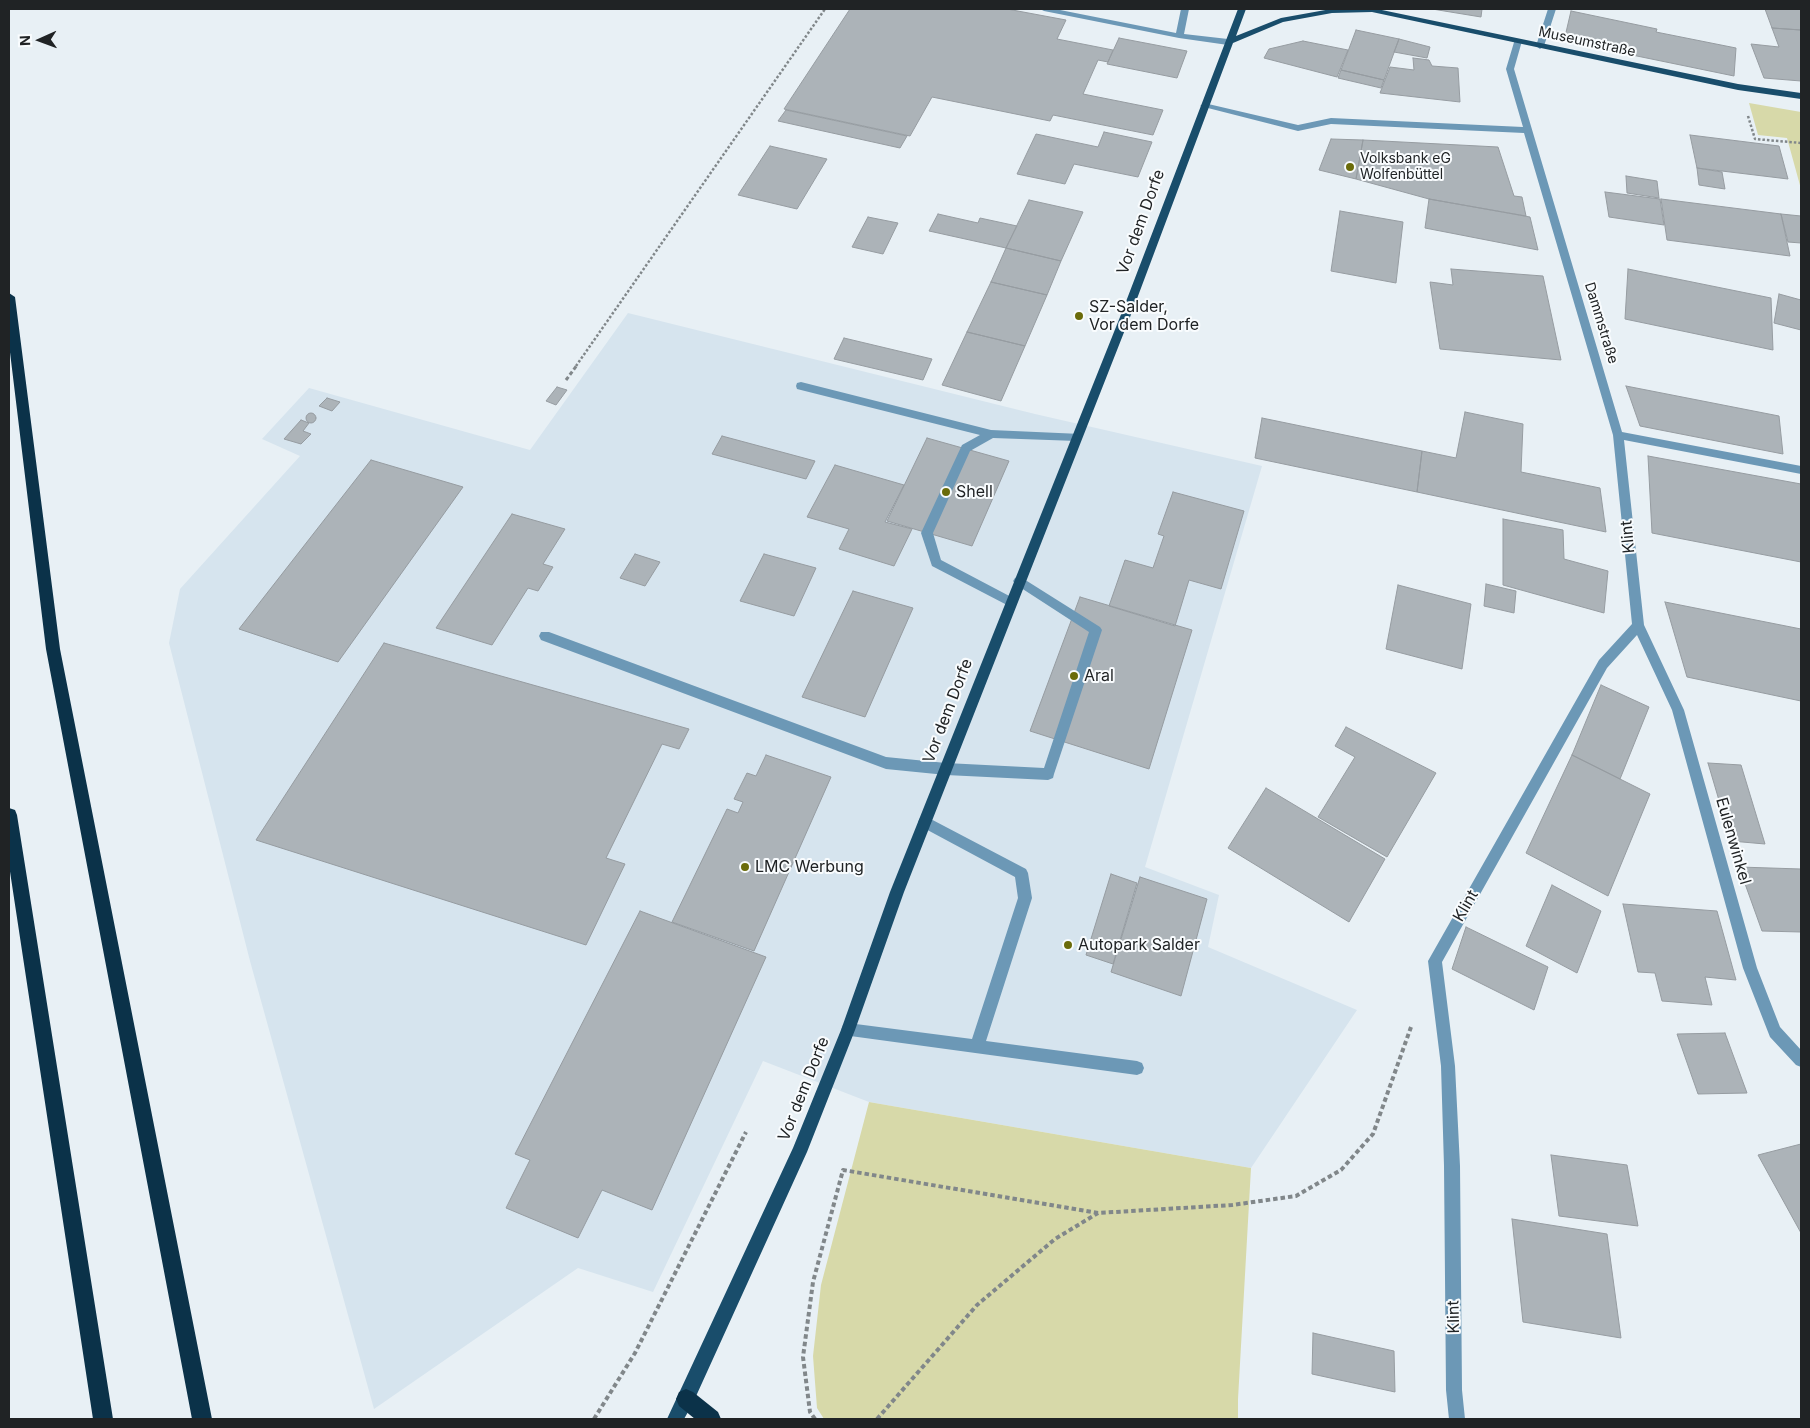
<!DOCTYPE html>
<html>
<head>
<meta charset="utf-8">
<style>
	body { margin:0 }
	#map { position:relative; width:1810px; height:1428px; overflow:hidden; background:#e8f0f5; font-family:Inter,sans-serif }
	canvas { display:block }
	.frame { position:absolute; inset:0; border:10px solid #202325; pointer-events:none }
	.north { position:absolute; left:15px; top:15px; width:50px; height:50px; -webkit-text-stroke:4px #f9fcfe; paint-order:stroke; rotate:268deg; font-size:14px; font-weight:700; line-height:20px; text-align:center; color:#202325 }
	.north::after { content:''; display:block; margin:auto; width:18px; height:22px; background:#202325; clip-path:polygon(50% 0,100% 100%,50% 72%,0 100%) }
</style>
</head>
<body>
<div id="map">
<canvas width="1810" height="1428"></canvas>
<div class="frame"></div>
<div class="north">N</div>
</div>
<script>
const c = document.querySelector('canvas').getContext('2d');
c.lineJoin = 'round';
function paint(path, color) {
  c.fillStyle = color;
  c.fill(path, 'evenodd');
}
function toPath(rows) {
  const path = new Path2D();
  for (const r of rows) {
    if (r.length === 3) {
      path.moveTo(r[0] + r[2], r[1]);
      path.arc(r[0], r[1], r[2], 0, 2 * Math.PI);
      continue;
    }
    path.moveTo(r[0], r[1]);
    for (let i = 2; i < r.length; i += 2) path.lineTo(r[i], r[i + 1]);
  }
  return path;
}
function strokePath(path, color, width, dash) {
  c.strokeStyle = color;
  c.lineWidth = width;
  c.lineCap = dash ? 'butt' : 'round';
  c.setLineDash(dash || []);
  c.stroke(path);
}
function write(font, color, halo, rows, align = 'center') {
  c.font = font + ' Inter,sans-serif';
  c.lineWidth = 4;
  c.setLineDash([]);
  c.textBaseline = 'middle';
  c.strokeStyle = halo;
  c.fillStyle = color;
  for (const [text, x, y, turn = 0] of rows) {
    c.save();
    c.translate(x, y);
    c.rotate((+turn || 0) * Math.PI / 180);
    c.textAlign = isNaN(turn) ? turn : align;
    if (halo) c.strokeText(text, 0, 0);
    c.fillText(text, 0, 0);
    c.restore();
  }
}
const built = toPath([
	[628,313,1035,414,1262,466,1145,867,1219,895,1208,947,1357,1010,1251,1168,869,1102,763,1061,653,1292,578,1268,374,1409,250,961,169,643,180,589,300,456,262,439,309,388,530,450]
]);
const green = toPath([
	[1749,103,1801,112,1801,189,1787,138,1758,135],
	[869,1102,1251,1168,1238,1399,1238,1419,824,1419,817,1408,813,1356,821,1285]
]);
const building = toPath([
	[850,9,1007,9,1066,20,1057,39,1113,50,1108,62,1098,60,1083,94,1163,110,1153,135,1053,115,1050,121,932,97,910,136,784,109,850,9],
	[1432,9,1482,9,1481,17,1432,9],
	[1765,9,1801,9,1801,30,1772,28,1765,9],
	[1571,11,1657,29,1656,32,1736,48,1734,76,1564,41,1571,11],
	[1772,28,1801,30,1801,81,1764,78,1751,44,1779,47,1772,28],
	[1356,30,1399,39,1384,80,1341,70,1356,30],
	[1119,38,1187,51,1177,78,1107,64,1119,38],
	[1399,39,1430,47,1427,58,1394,52,1399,39],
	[1303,41,1348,50,1337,77,1264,58,1269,49,1303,41],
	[1413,58,1429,60,1432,66,1458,68,1460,102,1380,93,1390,67,1414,70,1413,58],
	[1341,70,1384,80,1381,88,1338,78,1341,70],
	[786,110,907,136,900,148,778,121,786,110],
	[1104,132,1152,142,1138,177,1074,164,1065,184,1017,174,1036,134,1098,147,1104,132],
	[1690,135,1779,146,1788,179,1697,168,1690,135],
	[1331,139,1363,140,1356,179,1319,170,1331,139],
	[1363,140,1498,147,1514,196,1522,197,1526,216,1429,199,1356,179,1363,140],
	[770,146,827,159,797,209,738,195,770,146],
	[1697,168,1722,172,1725,189,1699,185,1697,168],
	[1626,176,1657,181,1659,198,1627,193,1626,176],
	[1605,192,1660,199,1664,225,1609,217,1605,192],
	[1429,199,1530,217,1538,250,1425,228,1429,199],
	[1661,199,1781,214,1790,256,1667,240,1661,199],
	[1029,200,1083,212,1061,261,1006,248,1029,200],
	[1340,211,1403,222,1396,283,1331,271,1340,211],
	[938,214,978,223,980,218,1017,226,1006,248,929,231,938,214],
	[1781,214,1801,216,1801,243,1788,242,1781,214],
	[868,217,898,223,883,254,852,247,868,217],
	[1006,248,1061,261,1047,295,991,282,1006,248],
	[1451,269,1543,276,1561,360,1440,349,1430,282,1453,285,1451,269],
	[1628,269,1771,298,1773,350,1625,319,1628,269],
	[991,282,1047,295,1025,346,967,332,991,282],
	[1779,294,1801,300,1801,330,1774,323,1779,294],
	[967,332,1025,346,1001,401,942,385,967,332],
	[844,338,932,359,923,380,834,359,844,338],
	[1626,386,1779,416,1783,454,1640,426,1626,386],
	[557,387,567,390,556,405,546,401,557,387],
	[327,398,340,402,332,411,319,406,327,398],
	[1465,412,1523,424,1521,472,1600,488,1606,532,1417,492,1422,451,1456,458,1465,412],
	[311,418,5],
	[1262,418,1422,451,1417,492,1255,458,1262,418],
	[301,420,309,423,303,431,311,434,301,444,284,439,301,420],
	[722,436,815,461,806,479,712,454,722,436],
	[927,438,1009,461,972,546,887,521,927,438],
	[1648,456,1801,484,1801,562,1652,533,1648,456],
	[371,460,463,487,338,662,239,629,371,460],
	[835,465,904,485,885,522,912,529,894,566,839,549,849,529,807,517,835,465],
	[1173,492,1244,511,1221,589,1189,580,1175,626,1109,606,1125,560,1153,568,1164,536,1158,534,1173,492],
	[512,514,565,529,543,564,553,567,538,591,528,588,492,645,436,628,512,514],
	[1503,519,1563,530,1564,559,1608,571,1604,613,1503,585,1503,519],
	[635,554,660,562,645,586,620,578,635,554],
	[764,554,816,568,794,616,740,601,764,554],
	[1486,584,1516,591,1514,613,1484,606,1486,584],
	[1398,585,1471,604,1462,669,1386,649,1398,585],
	[853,591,913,608,865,717,802,697,853,591],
	[1080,597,1192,630,1149,769,1030,731,1080,597],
	[1665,602,1801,629,1801,701,1687,677,1665,602],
	[384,643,689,729,679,749,662,744,606,858,625,864,586,945,256,840,384,643],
	[1601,685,1649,707,1620,779,1572,755,1601,685],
	[1346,727,1436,773,1387,857,1318,817,1355,757,1335,746,1346,727],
	[766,755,831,777,754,951,672,922,727,809,738,813,743,802,734,799,747,773,756,776,766,755],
	[1572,755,1650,794,1608,896,1526,853,1572,755],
	[1708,763,1741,765,1765,844,1731,841,1708,763],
	[1266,788,1385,859,1349,922,1228,848,1266,788],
	[1739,867,1801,869,1801,932,1762,931,1739,867],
	[1111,874,1137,883,1113,964,1086,955,1111,874],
	[1140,877,1207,899,1181,996,1111,972,1140,877],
	[1552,885,1601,911,1577,973,1526,946,1552,885],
	[1623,904,1717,911,1736,980,1705,977,1712,1005,1662,1001,1655,973,1638,972,1623,904],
	[640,911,766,957,652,1210,602,1190,578,1238,506,1208,530,1160,515,1154,640,911],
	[1466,927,1548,967,1534,1010,1452,969,1466,927],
	[1725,1033,1747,1093,1698,1094,1677,1034,1725,1033],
	[1801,1144,1801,1233,1758,1155,1801,1144],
	[1551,1155,1627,1165,1638,1226,1559,1216,1551,1155],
	[1512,1219,1607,1234,1621,1338,1523,1322,1512,1219],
	[1313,1333,1394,1351,1395,1392,1312,1374,1313,1333]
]);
const pathFar2 = toPath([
	[1748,116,1755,139,1801,143],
	[576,366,825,9]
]);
const pathFar1 = toPath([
	[566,380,577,365]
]);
const path = toPath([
	[594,1419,635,1353,746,1132],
	[815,1419,810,1412,803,1357,813,1282,843,1170,1098,1213,1232,1205,1296,1196,1341,1170,1373,1134,1411,1027],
	[877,1419,977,1305,1055,1239,1098,1213]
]);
const minor = toPath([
	[1040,9,1055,9,1176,33,1181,9,1189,9,1184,34,1228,39,1232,42,1228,45,1179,38,1044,11,1040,9],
	[1548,9,1556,9,1544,46,1540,49,1536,46,1548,9],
	[1515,39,1522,41,1514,69,1622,432,1801,466,1801,474,1624,440,1644,625,1684,710,1757,968,1780,1027,1801,1050,1801,1067,1796,1065,1770,1037,1743,968,1672,710,1637,635,1607,668,1442,962,1455,1066,1460,1166,1462,1390,1465,1419,1449,1419,1446,1390,1444,1166,1441,1066,1428,961,1599,660,1632,624,1613,435,1524,133,1331,124,1298,131,1200,106,1204,103,1298,125,1331,118,1523,127,1506,69,1515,39],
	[801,382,991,430,1081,434,1082,437,1077,441,993,438,970,451,933,533,941,560,1015,599,1017,602,1015,605,1007,605,932,566,921,533,962,445,980,435,797,389,796,386,797,383,801,382],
	[1019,576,1100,627,1102,630,1054,774,1053,778,1048,780,946,775,886,769,541,640,539,636,541,632,549,632,886,757,946,763,1044,768,1089,632,1015,584,1013,581,1015,578,1019,576],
	[925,816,1026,869,1028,873,1032,898,986,1041,1137,1061,1142,1063,1144,1068,1142,1073,1137,1075,843,1035,841,1030,843,1025,848,1023,972,1039,1018,898,1015,877,920,826,918,822,920,818,925,816]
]);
const major = toPath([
	[1238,9,1246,9,1236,36,1281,18,1331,9,1377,9,1738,84,1801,93,1801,99,1738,90,1372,12,1332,13,1283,22,1233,43,1132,312,904,892,855,1030,807,1152,692,1405,684,1419,667,1419,793,1148,841,1030,890,892,1122,312,1238,9]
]);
const highway = toPath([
	[9,293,15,297,60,649,212,1419,192,1419,46,649,9,344,9,293],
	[9,808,15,810,17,815,113,1419,93,1419,9,865,9,808],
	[686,1389,693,1392,718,1412,721,1419,695,1419,679,1406,676,1399,679,1392,686,1389]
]);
const markers = [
	[1350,167,5,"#6a6b0a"],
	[1079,316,5,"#6a6b0a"],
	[946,492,5,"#6a6b0a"],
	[1074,676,5,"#6a6b0a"],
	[745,867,5,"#6a6b0a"],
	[1068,945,5,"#6a6b0a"]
];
const farStreetnames = [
	["Museumstraße",1587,42,12],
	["Dammstraße",1601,323,73]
];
const farPoinames = [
	["Volksbank eG",1360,159],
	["Wolfenbüttel",1360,175]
];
const streetNames = [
	["Vor dem Dorfe",1141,222,-70],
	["Klint",1628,537,-95],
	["Vor dem Dorfe",948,711,-69],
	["Eulenwinkel",1733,841,74],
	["Klint",1466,906,-60],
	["Vor dem Dorfe",804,1089,-68],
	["Klint",1454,1317,-91]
];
const poiNames = [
	["SZ-Salder,",1089,307],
	["Vor dem Dorfe",1089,325],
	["Shell",956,492],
	["Aral",1084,676],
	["LMC Werbung",755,867],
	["Autopark Salder",1078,945]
];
paint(built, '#d6e4ee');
paint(green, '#d7d9a9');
paint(building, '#acb3b8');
strokePath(building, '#969ca1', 1);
strokePath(pathFar2, '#81878a', 2.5, [2.5, 2]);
strokePath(pathFar1, '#81878a', 3, [4, 2.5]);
strokePath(path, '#81878a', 4, [4.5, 3]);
paint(minor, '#6c98b6');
paint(major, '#194d6b');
paint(highway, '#0b3249');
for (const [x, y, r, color] of markers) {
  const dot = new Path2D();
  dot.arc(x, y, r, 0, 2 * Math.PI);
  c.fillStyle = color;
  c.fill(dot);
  strokePath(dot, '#f9fcfe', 2);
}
write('14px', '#202325', '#f9fcfe', farStreetnames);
write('14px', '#202325', '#f9fcfe', farPoinames, 'left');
write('16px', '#202325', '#f9fcfe', streetNames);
write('16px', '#202325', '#f9fcfe', poiNames, 'left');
</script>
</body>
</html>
